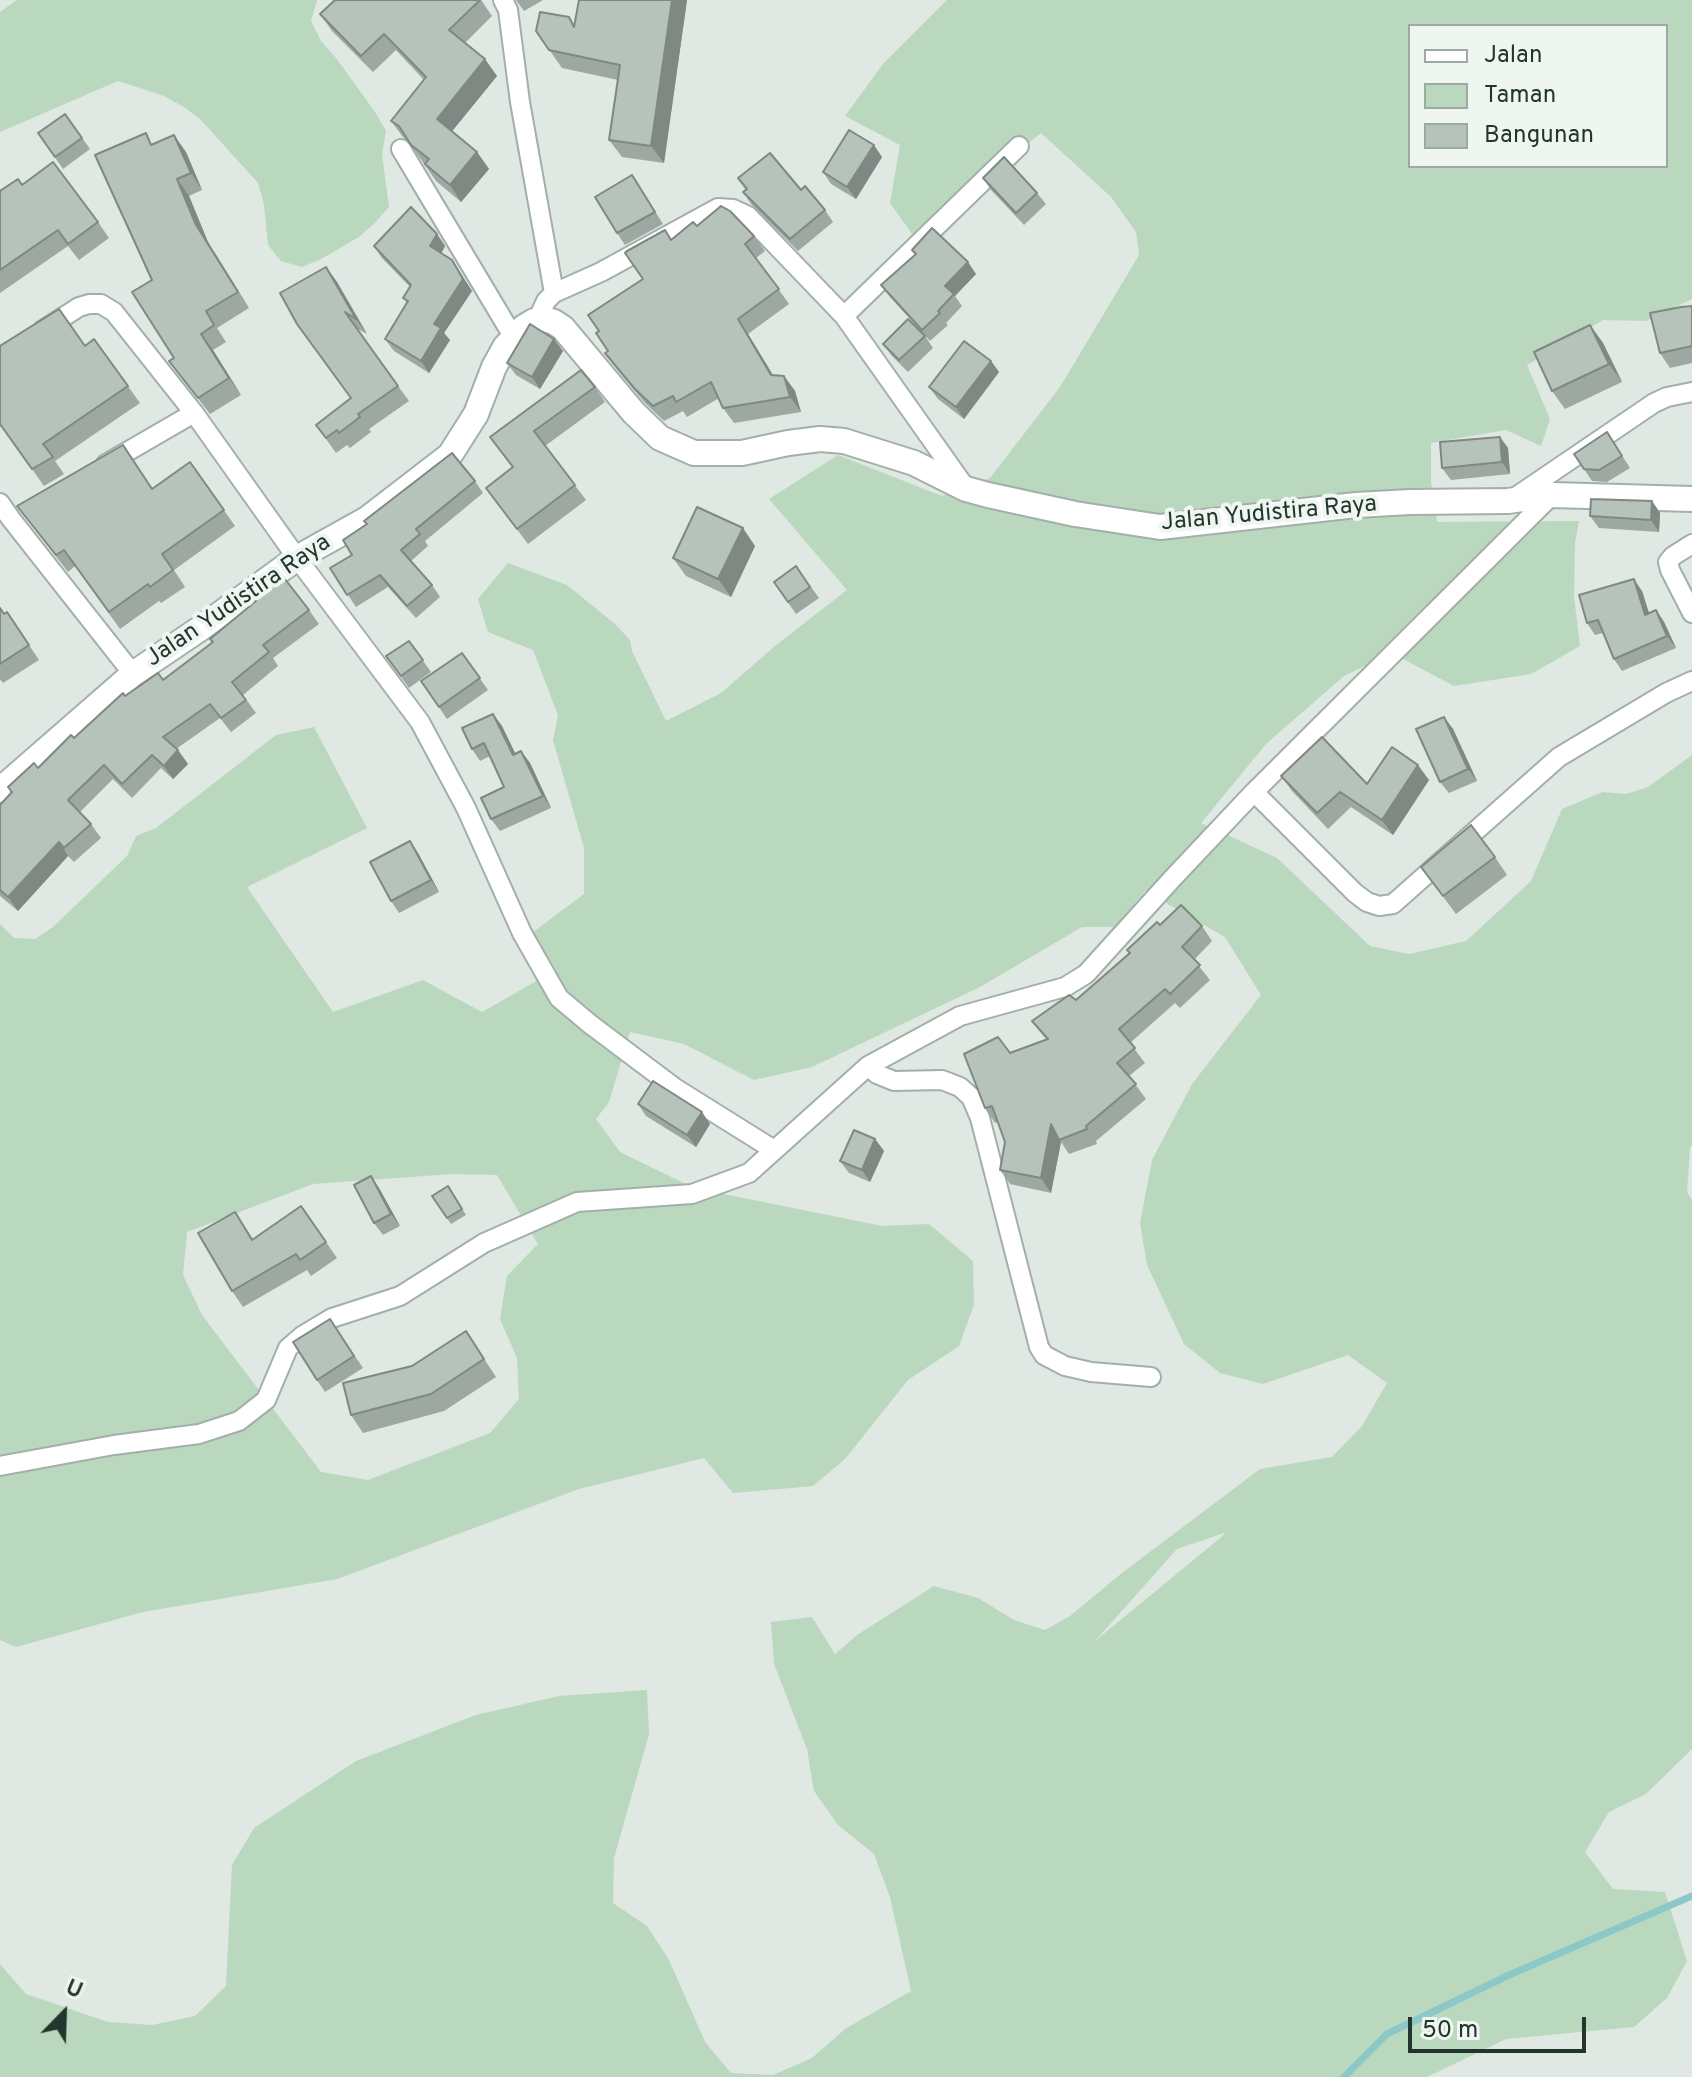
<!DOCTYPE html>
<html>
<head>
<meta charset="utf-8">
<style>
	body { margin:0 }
	#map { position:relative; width:1692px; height:2077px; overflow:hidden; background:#dfe8e3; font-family:Overpass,sans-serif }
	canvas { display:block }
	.legend { position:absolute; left:1408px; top:24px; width:260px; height:144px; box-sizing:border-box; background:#eff6f1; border:2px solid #9da9a3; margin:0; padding:10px 14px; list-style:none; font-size:24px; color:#22362d }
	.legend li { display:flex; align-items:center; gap:16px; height:40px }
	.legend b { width:40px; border:2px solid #9da9a3 }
	.north { position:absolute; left:24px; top:1973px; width:80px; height:80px; -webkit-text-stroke:6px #eff6f1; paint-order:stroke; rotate:23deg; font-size:22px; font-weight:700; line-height:32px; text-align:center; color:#22362d }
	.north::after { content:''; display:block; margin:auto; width:28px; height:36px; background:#22362d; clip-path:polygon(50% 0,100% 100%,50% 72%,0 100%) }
	.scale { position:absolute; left:1408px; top:2017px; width:178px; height:36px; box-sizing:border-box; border:4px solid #22362d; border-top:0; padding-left:10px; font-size:24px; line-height:28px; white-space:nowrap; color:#22362d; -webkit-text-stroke:6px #eff6f1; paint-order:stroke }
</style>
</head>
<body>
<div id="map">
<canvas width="1692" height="2077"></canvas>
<ul class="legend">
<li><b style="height:10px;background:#fff"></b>Jalan</li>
<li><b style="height:22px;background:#bad8bd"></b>Taman</li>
<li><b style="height:22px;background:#b5c3bb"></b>Bangunan</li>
</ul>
<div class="north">U</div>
<div class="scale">50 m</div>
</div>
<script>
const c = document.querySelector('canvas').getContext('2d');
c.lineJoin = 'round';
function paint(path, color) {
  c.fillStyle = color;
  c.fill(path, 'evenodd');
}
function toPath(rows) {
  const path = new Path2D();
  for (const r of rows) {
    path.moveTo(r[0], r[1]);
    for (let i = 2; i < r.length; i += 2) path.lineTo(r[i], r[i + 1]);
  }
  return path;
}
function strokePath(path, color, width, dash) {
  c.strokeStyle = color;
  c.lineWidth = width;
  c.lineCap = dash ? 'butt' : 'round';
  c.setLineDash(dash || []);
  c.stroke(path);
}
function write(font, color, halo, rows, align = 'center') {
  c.font = font + ' Overpass,sans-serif';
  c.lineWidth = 8;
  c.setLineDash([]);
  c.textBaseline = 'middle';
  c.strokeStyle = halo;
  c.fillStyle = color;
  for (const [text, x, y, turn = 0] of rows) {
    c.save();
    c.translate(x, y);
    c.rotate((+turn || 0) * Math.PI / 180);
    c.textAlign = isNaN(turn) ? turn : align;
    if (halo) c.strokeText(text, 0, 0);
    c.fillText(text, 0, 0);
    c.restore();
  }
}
const green = toPath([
	[17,0,317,0,311,21,321,41,336,58,375,112,386,131,382,155,389,207,375,223,359,237,321,259,302,267,281,261,268,245,264,204,258,183,201,120,184,107,164,96,118,81,0,132,0,12],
	[947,0,1692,0,1692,299,1646,321,1603,320,1527,365,1550,419,1541,446,1506,430,1431,443,1431,482,1437,522,1579,521,1575,543,1574,597,1580,646,1531,674,1454,686,1392,653,1344,676,1267,743,1201,823,1277,858,1370,946,1409,954,1466,941,1531,881,1562,809,1603,792,1626,794,1648,787,1692,755,1692,1145,1690,1148,1687,1192,1692,1200,1692,1749,1646,1794,1609,1812,1585,1852,1613,1889,1665,1892,1687,1961,1667,1998,1634,2027,1506,2039,1427,2077,0,2077,0,1964,26,1994,108,2022,152,2025,195,2016,226,1986,232,1865,254,1828,356,1761,476,1715,559,1696,647,1690,649,1734,614,1858,613,1903,647,1926,669,1960,705,2042,731,2073,773,2075,812,2058,845,2029,911,1991,890,1897,874,1854,838,1825,814,1791,807,1749,774,1664,771,1622,812,1617,835,1654,857,1635,934,1586,978,1598,1014,1620,1045,1630,1070,1616,1122,1573,1260,1469,1332,1457,1362,1426,1387,1383,1348,1355,1263,1384,1220,1373,1184,1344,1147,1265,1140,1223,1152,1160,1192,1084,1261,995,1225,937,1145,891,1115,927,1082,927,980,987,812,1067,754,1080,684,1044,630,1032,609,1102,596,1119,620,1152,694,1188,882,1226,929,1224,973,1261,974,1305,959,1346,908,1380,845,1459,813,1486,733,1493,704,1458,579,1489,337,1579,143,1612,16,1647,0,1640,0,924,14,938,35,939,53,927,127,856,136,836,156,828,276,735,314,727,367,828,247,887,333,1012,423,980,482,1012,556,970,533,932,584,894,584,848,553,740,558,715,533,650,488,632,478,599,508,563,567,585,615,624,630,640,632,651,666,721,721,693,775,646,847,590,769,499,838,455,942,496,990,478,1060,387,1139,255,1136,232,1111,197,1041,133,912,234,890,203,900,145,845,116,883,64],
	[1410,26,1666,26,1666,166,1410,166],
	[452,1174,497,1175,538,1244,507,1276,500,1319,517,1358,519,1399,490,1433,368,1480,321,1472,202,1315,183,1275,187,1232,313,1184],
	[1224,1533,1225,1534,1095,1641,1177,1549]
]);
const stream = toPath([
	[1344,2077,1387,2034,1509,1975,1692,1896]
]);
const minor = toPath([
	[503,0,508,10,520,102,554,293],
	[401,149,514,338],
	[844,316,1019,146],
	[537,321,546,301,554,293,601,272,718,208,733,209,748,216,844,316,965,487],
	[43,330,79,307,89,304,101,304,114,312,194,413,297,558,420,722,466,808,522,933,559,998,590,1024,675,1088,774,1150],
	[106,464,194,413],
	[1514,498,1654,403,1667,397,1692,392],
	[0,503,11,519,133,674],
	[1692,544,1673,556,1668,562,1670,570,1692,613],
	[1254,792,1355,893,1367,902,1379,906,1393,904,1559,757,1666,693,1692,681],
	[868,1066,877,1074,894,1081,942,1080,960,1087,971,1097,980,1118,1039,1347,1044,1355,1065,1366,1091,1372,1151,1377],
	[0,1466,114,1445,199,1434,239,1421,266,1400,288,1348,302,1336,332,1318,400,1296,484,1243,577,1202,692,1194,749,1173,868,1066,960,1016,1065,987,1086,974,1172,879,1254,792,1552,495]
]);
const tertiary = toPath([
	[0,790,133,674,201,628,297,558,367,519,450,455,476,414,494,367,505,347,524,327,534,321,544,319,554,322,563,328,634,413,660,438,694,453,742,453,788,443,820,439,844,441,914,463,966,489,988,495,1075,514,1160,527,1356,505,1410,502,1508,501,1552,495,1692,499]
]);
const wall = toPath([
	[335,0,481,0,492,16,465,43,497,76,452,131,477,152,489,169,461,202,436,181,408,141,403,137,391,121,424,80,396,50,373,72,332,31,320,14],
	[516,0,543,0,524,11],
	[579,0,687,0,664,163,622,157,609,140,618,80,562,68,536,31,569,17,574,25],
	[65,114,90,149,63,169,38,133],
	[154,144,186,152,202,190,189,196,208,242,249,308,217,328,226,342,213,350,241,395,210,414,169,361,174,358,152,280],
	[882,157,856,199,831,184,823,172],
	[632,175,663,224,625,245,617,233],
	[738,178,801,190,825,210,833,222,798,251,751,204,743,192,746,190],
	[983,178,1037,193,1046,204,1024,225,991,190],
	[22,185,98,222,109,238,79,260,68,246,0,293,0,191],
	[697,226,754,236,765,251,756,258,789,304,748,334,773,375,784,376,795,391,801,412,734,423,723,408,719,398,687,417,683,411,664,421,645,403,616,368,605,353,608,351,599,331,643,279,672,239],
	[437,234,445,246,441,253,452,260,472,291,444,333,450,340,429,373,394,351,385,339,407,303,403,298,410,287,382,258,374,246],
	[912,250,976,274,955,296,962,306,946,323,948,325,930,341,890,297,881,285,915,255],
	[326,267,337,282,367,334,356,328,409,401,369,429,371,432,350,448,347,445,336,453,316,425,351,398],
	[1692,306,1692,363,1670,368,1660,353],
	[1590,325,1603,343,1622,382,1565,409,1552,391],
	[925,336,933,348,908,372,892,356,883,344],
	[94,339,140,403,55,461,64,474,44,486,0,424,85,346],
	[554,339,563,351,540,389,516,375,507,363],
	[991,361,999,372,964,419,938,399,929,387],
	[595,387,605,402,545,446,586,500,528,544,486,488,512,467,490,437],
	[1607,432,1630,468,1607,482,1592,481,1584,469],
	[1500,437,1508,448,1510,474,1451,480,1442,468],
	[190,462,235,526,174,570,185,587,161,603,159,601,120,629,75,566,68,572,17,506,153,489],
	[475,481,483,493,425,541,428,546,411,561,432,585,440,597,416,618,388,587,356,607,330,568],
	[1652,501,1660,513,1659,532,1599,528,1590,516],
	[755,546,731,597,686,576,673,558],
	[796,566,819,598,796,614,774,582],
	[1642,591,1649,613,1656,610,1664,622,1676,648,1622,671,1614,659,1603,633,1595,635,1587,623],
	[0,607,5,614,7,612,39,660,3,683,0,679],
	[309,610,319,624,273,658,278,666,243,695,256,713,231,732,220,718,176,749,188,764,173,779,161,768,132,798,113,779,80,812,91,824,101,838,74,862,68,856,18,911,0,896,0,805,11,793,8,787,38,768,125,696,163,680],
	[409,641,431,672,409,688,386,656],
	[462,653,488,690,447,719,421,681],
	[493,714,502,726,515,754,521,751,530,763,551,808,500,831,491,819,504,787,490,756,480,761,472,749],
	[1444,717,1453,729,1477,781,1449,793,1440,782],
	[1281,776,1367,784,1429,780,1393,835,1351,807,1328,829,1292,791],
	[418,853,439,892,399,913,391,901],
	[1495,857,1507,875,1456,914,1421,867],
	[1160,925,1202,926,1212,941,1194,960,1210,980,1180,1008,1175,1003,1130,1043,1145,1063,1129,1076,1146,1099,1096,1141,1097,1144,1069,1154,1061,1142,1051,1193,1010,1184,1000,1170,1005,1142,998,1122,995,1123,985,1108,1010,1053,1046,1039,1032,1021,1076,1000],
	[638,1104,710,1124,696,1147,646,1116],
	[875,1139,884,1151,870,1182,849,1173,840,1161],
	[371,1176,379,1188,400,1226,383,1235,374,1223],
	[448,1186,466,1215,451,1224,432,1196],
	[301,1206,337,1258,311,1276,307,1270,243,1307,232,1291,235,1212,253,1239],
	[330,1319,363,1368,325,1392,317,1380],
	[466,1331,496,1377,444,1411,363,1433,351,1415,412,1366]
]);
const shadedWall = toPath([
	[672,0,687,0,664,163,651,146],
	[485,59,497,76,449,135,437,119],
	[174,135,186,152,202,190,191,173],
	[874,145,882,157,856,199,847,187],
	[477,152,489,169,461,202,450,185],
	[177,179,189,196,208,242,249,308,196,225],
	[437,234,445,246,439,258,430,246],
	[452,260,472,291,444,333,450,340,429,373,421,361,434,324],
	[968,262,976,274,955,296,945,286],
	[326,267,337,282,367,334,356,319],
	[738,319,748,334,782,390,771,375],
	[1590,325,1603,343,1622,382,1609,364],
	[201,334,213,350,241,395,229,378],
	[554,339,563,351,540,389,532,377],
	[991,361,999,372,964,419,956,407],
	[784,376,795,391,801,412,790,397],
	[1500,437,1508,448,1510,474,1502,462],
	[1652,501,1660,513,1659,532,1651,520],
	[743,528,755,546,731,597,718,579],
	[1634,579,1642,591,1653,626,1645,615],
	[1656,610,1664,622,1676,648,1667,636],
	[493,714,502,726,522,767,513,755],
	[1444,717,1453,729,1477,781,1468,769],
	[178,750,188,764,173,779,164,766],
	[521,751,530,763,551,808,543,796],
	[1418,765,1429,780,1393,835,1382,820],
	[410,841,418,853,439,892,431,880],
	[59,842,68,856,18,911,8,897],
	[702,1112,710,1124,696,1147,687,1135],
	[1051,1124,1061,1142,1051,1193,1041,1178],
	[875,1139,884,1151,870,1182,862,1170],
	[371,1176,379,1188,400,1226,391,1214]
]);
const building = toPath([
	[335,0,480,0,449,30,485,59,437,119,477,152,450,185,425,164,429,159,411,145,399,126,391,121,426,77,384,34,361,56,320,14,335,0],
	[579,0,672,0,651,146,609,140,620,65,549,50,536,31,540,12,569,17,574,27,579,0],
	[65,114,82,138,55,157,38,133,65,114],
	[849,130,874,145,847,187,823,172,849,130],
	[146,133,151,145,174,135,191,173,177,179,196,225,238,292,206,311,214,325,201,334,229,378,198,398,169,361,174,358,132,292,152,280,95,155,146,133],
	[770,153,801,190,805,186,825,210,790,239,743,192,747,189,738,178,770,153],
	[1004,157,1037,193,1016,213,983,178,1004,157],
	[53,162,98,222,68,244,58,230,0,270,0,191,18,179,22,185,53,162],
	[632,175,655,212,617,233,595,197,632,175],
	[721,206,730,211,754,236,745,244,779,289,738,319,771,375,784,376,790,397,723,408,711,382,676,402,673,396,653,406,634,388,605,353,608,351,596,333,599,331,588,315,643,279,625,253,627,251,665,230,671,240,693,222,697,226,721,206],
	[411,207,437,234,430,246,452,260,463,279,434,324,441,328,421,361,385,339,408,301,403,298,411,285,374,246,411,207],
	[932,228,968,262,945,286,954,294,938,311,940,313,922,330,881,285,916,254,912,250,932,228],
	[326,267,356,319,345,312,398,386,358,414,360,417,339,433,337,430,326,438,316,425,351,398,297,324,280,293,326,267],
	[1692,306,1692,346,1660,353,1650,313,1681,307,1692,306],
	[59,309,85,346,94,339,128,386,43,444,53,457,32,469,0,424,0,346,59,309],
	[908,319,925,336,899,360,883,344,908,319],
	[530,324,554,339,532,377,507,363,530,324],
	[1590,325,1609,364,1552,391,1534,352,1590,325],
	[964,341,991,361,956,407,929,387,964,341],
	[581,370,595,387,534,431,575,485,517,529,486,488,513,467,490,437,581,370],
	[1607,432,1622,456,1599,470,1584,469,1574,454,1607,432],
	[1500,437,1502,462,1442,468,1440,442,1500,437],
	[123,445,152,489,190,462,224,510,162,554,173,570,150,587,148,584,109,612,64,550,56,555,17,506,123,445],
	[452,453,475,481,416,529,420,534,401,550,432,585,407,606,380,575,347,595,330,568,352,555,343,540,367,524,364,521,452,453],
	[1591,499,1652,501,1651,520,1590,516,1591,499],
	[697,507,743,528,718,579,673,558,697,507],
	[796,566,810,587,788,602,774,582,796,566],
	[278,570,309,610,263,645,269,652,232,682,246,700,221,718,210,704,163,737,178,750,164,766,152,755,122,784,104,765,68,800,91,824,64,848,59,842,8,897,0,890,0,805,12,792,8,787,34,763,38,768,71,735,74,738,123,693,125,696,158,673,163,680,213,642,210,639,256,601,248,591,278,570],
	[1634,579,1645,615,1656,610,1667,636,1614,659,1598,620,1587,623,1579,595,1634,579],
	[0,608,4,614,7,612,29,645,0,664,0,608],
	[409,641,423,660,401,676,386,656,409,641],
	[462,653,480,678,439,707,421,681,462,653],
	[493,714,513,755,521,751,543,796,491,819,481,798,504,787,484,743,472,749,462,728,493,714],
	[1444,717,1468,769,1440,782,1416,729,1444,717],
	[1322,737,1367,784,1392,747,1418,765,1382,820,1340,792,1317,813,1281,776,1322,737],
	[1471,825,1495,857,1443,896,1421,867,1471,825],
	[410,841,431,880,391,901,370,862,410,841],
	[1181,905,1202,926,1182,947,1200,965,1170,994,1165,989,1119,1029,1135,1048,1117,1063,1136,1084,1086,1126,1087,1129,1059,1140,1051,1124,1041,1178,1000,1170,1005,1142,992,1106,985,1108,964,1054,998,1037,1010,1053,1048,1039,1032,1021,1069,995,1076,1000,1130,953,1127,950,1157,922,1160,925,1181,905],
	[653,1081,702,1112,687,1135,638,1104,653,1081],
	[854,1130,875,1139,862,1170,840,1161,854,1130],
	[371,1176,391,1214,374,1223,354,1185,371,1176],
	[448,1186,462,1209,447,1218,432,1196,448,1186],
	[301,1206,326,1242,300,1260,296,1254,232,1291,198,1233,235,1212,252,1240,301,1206],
	[330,1319,354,1356,317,1380,293,1342,330,1319],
	[466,1331,484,1359,431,1394,351,1415,343,1383,412,1366,466,1331]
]);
const streetNames = [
	["Jalan Yudistira Raya",1269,515,-5],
	["Jalan Yudistira Raya",239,602,-34]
];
paint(green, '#bad8bd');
strokePath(stream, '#8cc8c7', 7);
strokePath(minor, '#a3afa9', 22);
strokePath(tertiary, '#a3afa9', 28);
strokePath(minor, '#fff', 18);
strokePath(tertiary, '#fff', 24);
paint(wall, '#9ca8a1');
paint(shadedWall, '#7f8883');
paint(building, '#b5c3bb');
strokePath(building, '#7f8883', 2);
write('24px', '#22362d', '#eff6f1', streetNames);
</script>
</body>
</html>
